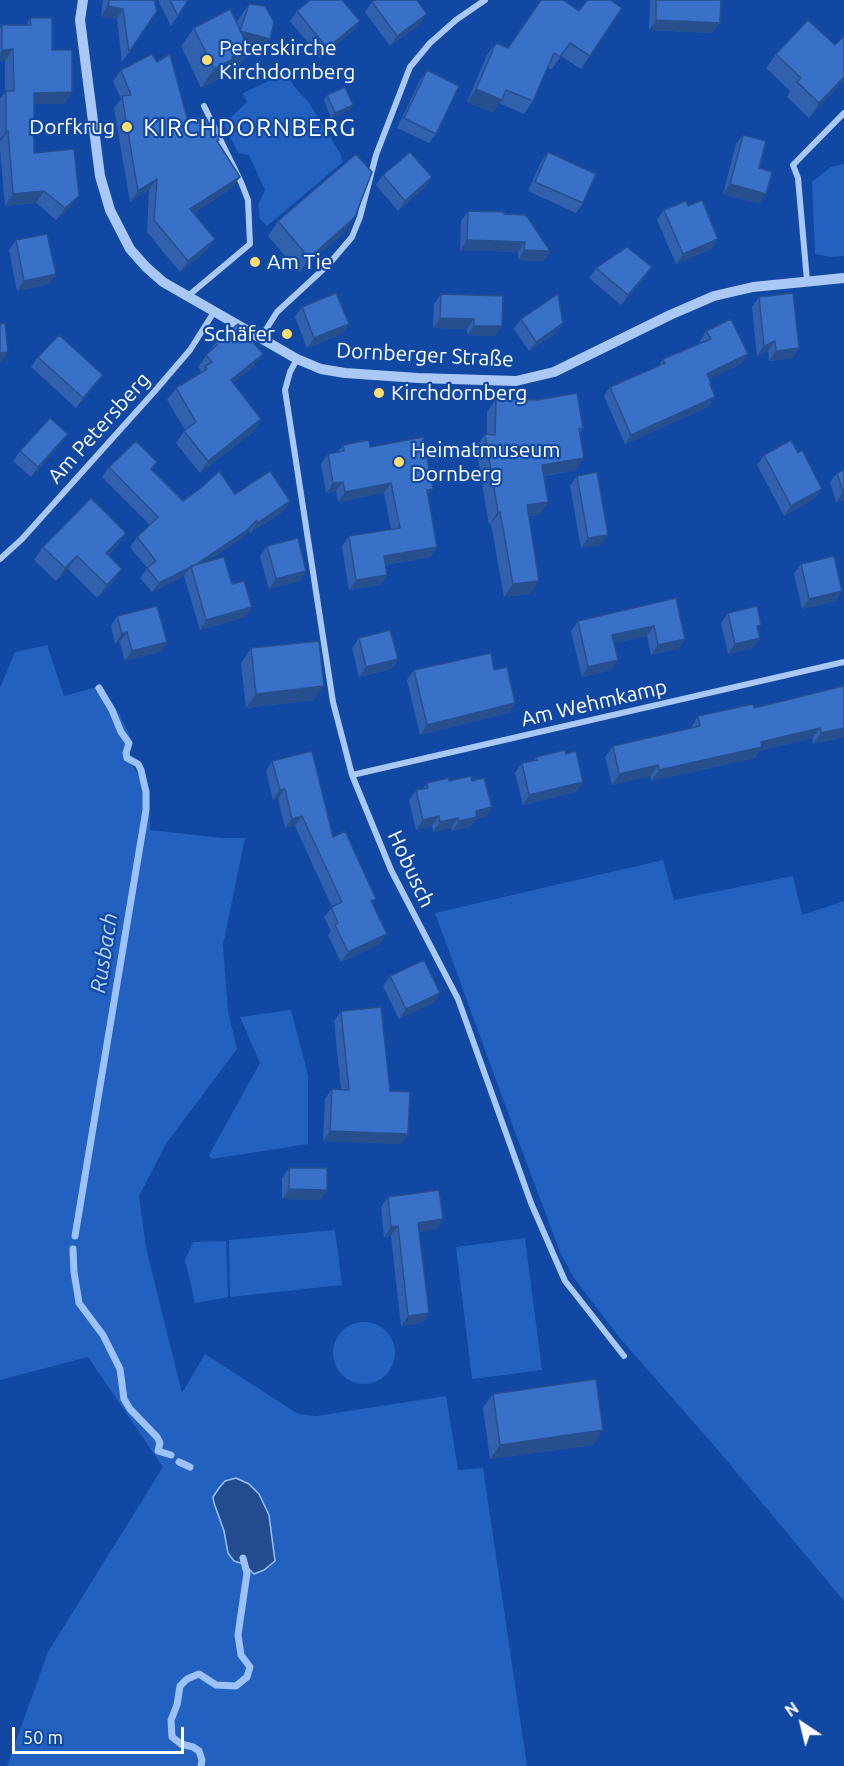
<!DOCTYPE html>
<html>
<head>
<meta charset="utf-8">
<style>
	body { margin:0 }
	#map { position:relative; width:844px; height:1766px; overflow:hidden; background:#1048a3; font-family:Ubuntu,sans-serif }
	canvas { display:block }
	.north { position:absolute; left:772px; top:1694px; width:60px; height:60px; -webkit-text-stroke:4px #1048a3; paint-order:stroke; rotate:325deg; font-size:16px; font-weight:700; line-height:24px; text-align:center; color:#fff }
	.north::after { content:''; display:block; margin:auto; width:21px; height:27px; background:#fff; clip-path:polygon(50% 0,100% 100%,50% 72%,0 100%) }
	.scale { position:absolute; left:12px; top:1727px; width:172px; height:27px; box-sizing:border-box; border:3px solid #fff; border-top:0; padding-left:8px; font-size:18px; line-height:21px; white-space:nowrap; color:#fff; -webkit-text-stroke:4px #1048a3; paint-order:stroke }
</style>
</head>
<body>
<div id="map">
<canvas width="844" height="1766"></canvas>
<div class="north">N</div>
<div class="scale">50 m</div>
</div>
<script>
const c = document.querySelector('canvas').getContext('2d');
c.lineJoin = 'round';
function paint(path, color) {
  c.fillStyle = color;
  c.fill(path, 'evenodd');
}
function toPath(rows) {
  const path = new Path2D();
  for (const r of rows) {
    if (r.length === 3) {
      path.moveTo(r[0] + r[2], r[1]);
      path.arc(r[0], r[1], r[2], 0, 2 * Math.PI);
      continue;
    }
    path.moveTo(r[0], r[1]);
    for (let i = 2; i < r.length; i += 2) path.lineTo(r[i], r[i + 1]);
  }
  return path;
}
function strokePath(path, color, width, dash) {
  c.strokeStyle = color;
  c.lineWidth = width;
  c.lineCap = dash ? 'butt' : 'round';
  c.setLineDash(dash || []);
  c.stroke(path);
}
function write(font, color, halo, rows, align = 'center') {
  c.font = font + ' Ubuntu,sans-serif';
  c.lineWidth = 4.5;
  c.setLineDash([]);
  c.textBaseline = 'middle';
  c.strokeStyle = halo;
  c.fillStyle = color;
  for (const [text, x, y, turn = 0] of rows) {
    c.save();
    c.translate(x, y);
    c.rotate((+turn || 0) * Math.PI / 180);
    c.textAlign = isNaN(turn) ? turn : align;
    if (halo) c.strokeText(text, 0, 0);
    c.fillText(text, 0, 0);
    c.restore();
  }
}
const green = toPath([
	[286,73,293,85,309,103,340,153,343,162,267,226,260,219,258,205,265,190,249,155,238,153,224,124,247,102,243,93],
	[844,164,844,256,831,257,815,254,812,182,831,167],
	[47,645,64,696,100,686,119,713,131,739,126,755,149,792,150,830,222,838,245,838,223,945,228,1012,237,1049,167,1142,139,1196,146,1248,182,1393,205,1354,298,1414,316,1416,446,1396,458,1470,483,1468,527,1766,7,1766,48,1652,163,1467,88,1357,0,1380,0,688,15,652],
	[663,860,674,900,793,876,802,915,844,901,844,1601,717,1449,619,1337,574,1278,560,1252,511,1121,435,913],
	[291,1010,308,1075,308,1144,212,1159,209,1155,260,1063,240,1017],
	[335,1230,342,1285,230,1297,229,1240],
	[525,1238,542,1370,472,1379,456,1247],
	[226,1241,228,1297,195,1303,185,1260,193,1242],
	[364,1353,31]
]);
const water = toPath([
	[236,1478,249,1484,259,1494,269,1515,275,1561,264,1570,254,1574,244,1564,234,1561,228,1553,224,1531,214,1503,213,1497,219,1488,225,1481,236,1478]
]);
const stream = toPath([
	[75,1236,146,810,146,792,141,770,138,764,127,758,126,753,129,743,121,732,112,710,99,688],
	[73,1249,74,1272,79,1303,103,1335,120,1369,124,1399,130,1409,157,1437,160,1443,158,1451,171,1455],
	[179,1462,190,1467],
	[201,1766,202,1760,199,1751,193,1747,181,1744,172,1737,171,1720,177,1705,180,1686,187,1679,199,1674,216,1685,236,1686,247,1677,250,1667,241,1655,238,1635,247,1573,243,1558]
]);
const minor = toPath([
	[807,281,798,178,793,165,844,113],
	[188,296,250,244,248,200,241,182,204,106],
	[260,339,277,312,329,264,352,237,360,217,376,155,410,67,430,43,456,20,485,0],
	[297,359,290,372,285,390,333,702,352,775,391,870,458,999,531,1203,565,1281,624,1356],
	[0,559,22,539,154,392,190,350,214,312],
	[352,775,844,662]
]);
const tertiary = toPath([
	[83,0,80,20,100,176,110,210,130,249,146,267,163,282,297,359,321,369,345,373,418,378,516,381,554,372,670,315,714,296,753,287,844,278]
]);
const wall = toPath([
	[103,0,154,0,157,11,122,62,117,19,101,16],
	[158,0,188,0,171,26],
	[650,0,721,0,713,33,649,30],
	[372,2,420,24,390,46,365,12],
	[249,4,258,57,247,54,237,69,222,75,220,78,201,88,181,46,194,28,236,23],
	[622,8,581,69,561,56,551,70,548,67,533,101,524,114,499,103,493,112,467,102,487,55,496,43,508,48,579,11],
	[297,11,360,21,353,31,320,58,290,21],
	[30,18,52,50,64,104,34,104,34,153,70,207,56,220,36,203,5,206,0,149,0,99,5,92,5,61,0,61,0,28,2,25,26,25],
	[844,36,844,80,809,118,787,97,790,91,766,68,776,54,835,45],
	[121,70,188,122,217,142,232,188,194,213,215,239,207,250,180,272,147,232,149,190,130,202,114,108,121,99,113,81],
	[427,70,436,134,429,143,397,128,420,80],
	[327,95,353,105,350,110,331,118,324,100],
	[743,135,759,168,759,204,723,194,736,144],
	[548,152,583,203,576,213,528,191,541,162],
	[383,175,432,177,425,187,398,211,376,185],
	[688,206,718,239,711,249,676,264,657,220,664,210],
	[468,211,504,214,550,251,543,261,518,260,518,252,460,250,461,221],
	[278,221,345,232,299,272,268,236],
	[16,240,49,284,17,291,9,250],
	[596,268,645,277,621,305,589,278],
	[441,294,495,336,467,335,467,329,433,328,434,304],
	[759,297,799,348,792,358,769,361,768,351,757,356,752,307],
	[302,307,349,324,342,334,307,348,295,317],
	[521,319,563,323,556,333,529,351,514,329],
	[706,331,748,354,741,364,709,379,711,383,710,385,715,397,708,407,625,444,604,396,610,387,659,365,663,359,701,344,700,341],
	[215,343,254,366,233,383,261,419,253,432,200,473,176,443,185,430,167,400,176,388,199,374,201,371,198,367],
	[38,357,96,385,76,408,31,367],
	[496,399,583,428,580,433,575,470,544,476,548,502,539,515,529,516,530,594,504,597,491,524,489,525,476,447,485,434,487,434,487,412],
	[61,444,31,477,13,461,20,451],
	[343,445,370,447,433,489,428,496,437,547,430,557,385,565,387,575,380,585,349,590,342,546,349,536,391,529,384,493,338,502,336,491,326,493,321,464,328,454,338,452],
	[764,455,815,498,784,516,757,465],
	[157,462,152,470,183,501,235,494,290,501,284,511,250,533,250,530,241,539,206,562,232,584,252,607,245,617,200,630,184,576,152,592,140,578,147,568,130,547,137,537,150,525,102,477,109,467],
	[844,470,844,500,836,502,830,482,837,473],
	[577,476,601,545,581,548,570,486],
	[126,533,117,546,108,555,122,569,113,582,97,598,68,569,56,581,34,560,43,547],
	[267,546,306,571,300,581,269,589,260,556],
	[801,564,836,601,802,609,794,574],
	[676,598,685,639,678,649,651,655,647,636,614,643,618,660,611,670,582,677,571,631,578,621],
	[728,613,758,629,760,638,753,648,728,654,721,623],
	[117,616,167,642,160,652,125,661,120,642,115,644,111,626],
	[359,638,398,659,391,669,359,677,352,648],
	[251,648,314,700,246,708,241,663],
	[414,670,494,670,515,703,508,713,420,735,407,680],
	[844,686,844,737,813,744,812,738,759,751,755,758,651,781,650,776,612,785,605,757,613,746,691,728,698,716,754,708],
	[536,757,576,792,523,805,515,773,522,763,533,761],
	[272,761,333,837,373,904,380,944,341,962,328,935,331,931,324,917,332,907,295,826,285,828,278,799,273,800,266,771],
	[449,781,472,781,492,807,485,817,476,819,470,827,452,831,451,828,433,832,432,826,416,830,409,800,416,790,423,789,427,783],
	[390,976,433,1003,399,1019,383,986],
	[341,1011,390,1091,408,1134,401,1144,323,1141,325,1099,332,1089,341,1089,334,1021],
	[289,1168,320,1200,282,1199,282,1178],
	[388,1197,443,1219,436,1229,419,1232,429,1313,422,1323,401,1326,391,1236,384,1237,381,1207],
	[493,1394,593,1445,490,1459,483,1408]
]);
const shadedWall = toPath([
	[108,6,123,9,117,19,101,16],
	[427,14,420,24,390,46,397,36],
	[656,20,720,23,713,33,649,30],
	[360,21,353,31,320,58,327,48],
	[240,31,270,39,258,57,247,54,237,69,222,75,220,78,201,88,214,69,232,57],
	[13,49,5,61,0,61,0,53,2,50],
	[844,77,844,80,809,118,819,103],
	[476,89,502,100,493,112,467,102],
	[72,92,64,104,25,104,34,93],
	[353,105,350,110,331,118,335,113],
	[6,131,8,131,0,142,0,139],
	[240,177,232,188,183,220,190,209],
	[432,177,425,187,398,211,405,201],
	[157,179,149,190,130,202,138,191],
	[730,184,766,194,759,204,723,194],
	[44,191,36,203,5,206,13,194],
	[79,196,70,207,56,220,65,208],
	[355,217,345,232,299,272,309,258],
	[215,239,207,250,180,272,188,261],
	[718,239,711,249,676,264,683,254],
	[467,240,525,242,518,252,460,250],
	[524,250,550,251,543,261,518,260],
	[652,267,645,277,621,305,628,295],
	[56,274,49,284,17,291,24,281],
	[440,318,474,319,467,329,433,328],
	[563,323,556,333,529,351,536,342],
	[349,324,342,334,307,348,314,338],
	[474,326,502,326,495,336,467,335],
	[775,341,768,351,757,356,764,346],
	[799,348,792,358,769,361,776,351],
	[8,352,2,362,0,362,0,353],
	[263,354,254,366,222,392,231,380],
	[748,354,741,364,700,384,707,374],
	[103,375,96,385,76,408,83,398],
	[715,397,708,407,625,444,631,435],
	[261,419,253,432,200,473,208,461],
	[68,434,61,444,31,477,38,467],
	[584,458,575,470,533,477,542,465],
	[343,482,336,491,326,493,333,483],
	[391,483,384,493,338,502,345,492],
	[433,489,426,499,427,490],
	[822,489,815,498,784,516,791,506],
	[843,492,844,492,844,500,836,502],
	[290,501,284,511,250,533,257,523],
	[548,502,539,515,518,518,527,505],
	[498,512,500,512,491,524,489,525],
	[257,520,250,530,241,539,192,571,191,566],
	[126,533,117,546,97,566,106,553],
	[608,535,601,545,581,548,588,538],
	[437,547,430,557,377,566,384,556],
	[77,556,68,569,56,581,65,568],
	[191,567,184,576,152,592,159,583],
	[122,569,113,582,97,598,107,585],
	[306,571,300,581,269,589,276,579],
	[387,575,380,585,349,590,356,580],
	[539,581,530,594,504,597,513,584],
	[842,591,836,601,802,609,809,599],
	[252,607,245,617,200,630,206,620],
	[654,626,647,636,605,645,612,635],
	[127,632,120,642,115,644,122,634],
	[760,638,753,648,728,654,735,644],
	[685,639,678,649,651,655,658,645],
	[167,642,160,652,125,661,132,651],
	[398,659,391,669,359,677,366,667],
	[618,660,611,670,582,677,588,667],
	[324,686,314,700,246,708,256,694],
	[515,703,508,713,420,735,427,725],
	[820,728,812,738,759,751,755,758,651,781,659,770,761,742],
	[844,728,844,737,813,744,821,733],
	[658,765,650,776,612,785,619,774],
	[583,782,576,792,523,805,529,795],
	[285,789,278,799,273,800,280,790],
	[492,807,485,817,476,819,470,827,452,831,459,821,476,811],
	[302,816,295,826,285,828,292,819],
	[439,816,432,826,416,830,423,820],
	[458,818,451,828,433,832,440,822],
	[387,934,380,944,341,962,348,952],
	[440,993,433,1003,399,1019,406,1009],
	[330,1131,408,1134,401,1144,323,1141],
	[289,1189,327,1190,320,1200,282,1199],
	[443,1219,436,1229,411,1233,418,1223],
	[398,1226,391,1236,384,1237,391,1227],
	[429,1313,422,1323,401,1326,408,1316],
	[603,1430,593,1445,490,1459,500,1445]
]);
const building = toPath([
	[109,0,154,0,157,11,129,52,123,9,108,6,109,0],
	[170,0,188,0,178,16,170,0],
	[310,0,342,0,360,21,327,48,297,11,310,0],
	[375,0,417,0,427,14,397,36,372,2,375,0],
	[541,0,563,0,579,11,587,0,610,0,622,8,590,56,570,43,560,57,554,53,533,101,506,90,502,100,476,89,496,43,508,48,541,0],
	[656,0,721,0,720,23,656,20,656,0],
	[249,4,265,6,274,22,270,39,240,31,249,4],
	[230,9,250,51,232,57,233,59,214,69,194,28,230,9],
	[30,18,52,18,52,50,72,50,72,92,34,93,34,153,74,149,79,196,65,208,44,191,13,194,8,131,6,131,6,91,14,91,13,49,2,50,2,25,31,25,30,18],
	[808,20,835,45,844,36,844,77,819,103,797,82,801,78,776,54,808,20],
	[152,54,157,62,170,54,188,122,204,115,219,140,217,141,240,177,190,209,215,239,188,261,154,220,157,179,138,191,122,96,131,95,121,70,152,54],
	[427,70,459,86,436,134,404,118,427,70],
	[345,87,353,105,335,113,327,95,345,87],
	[743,135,766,141,759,168,772,172,766,194,730,184,743,135],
	[410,152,432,177,405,201,383,175,410,152],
	[548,152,596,174,583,203,535,182,548,152],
	[356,154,372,172,355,217,309,258,278,221,356,154],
	[702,200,718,239,683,254,664,210,686,201,688,206,702,200],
	[468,211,505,212,504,214,526,215,550,251,524,250,525,242,467,240,468,211],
	[47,234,56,274,24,281,16,240,47,234],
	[627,247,652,267,628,295,596,268,627,247],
	[336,293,349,324,314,338,302,307,336,293],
	[793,293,799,348,776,351,775,341,764,346,759,297,793,293],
	[441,294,503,296,502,326,474,326,474,319,440,318,441,294],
	[558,294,563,323,536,342,521,319,558,294],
	[731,319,748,354,707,374,711,383,710,384,715,397,631,435,610,387,665,363,663,359,711,339,706,331,731,319],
	[5,323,8,352,0,353,0,324,5,323],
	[238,324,263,354,231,380,261,419,208,461,184,431,196,422,176,388,207,369,205,366,212,362,206,355,217,345,215,343,238,324],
	[59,335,103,375,83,398,38,357,59,335],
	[577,393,583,428,579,429,584,458,542,465,548,502,527,505,539,581,513,584,500,512,498,512,485,434,495,435,496,399,538,400,577,393],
	[50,418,68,434,38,467,20,451,50,418],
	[423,437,433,489,427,490,437,547,384,556,387,575,356,580,349,536,400,528,391,483,345,492,343,482,333,483,328,454,344,451,343,445,369,440,370,447,423,437],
	[791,440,798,453,802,450,822,489,791,506,764,455,791,440],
	[136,441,157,462,151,469,183,501,202,487,219,471,235,494,270,471,290,501,257,523,257,520,247,530,195,565,159,583,147,568,156,561,137,537,158,517,109,467,136,441],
	[844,470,844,492,843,492,837,473,844,470],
	[597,472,608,535,588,538,577,476,597,472],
	[91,498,126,533,106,553,122,569,107,585,77,556,65,568,43,547,91,498],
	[298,538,306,571,276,579,267,546,298,538],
	[834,556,842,591,809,599,801,564,834,556],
	[224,557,232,584,244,581,252,607,206,620,191,566,224,557],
	[676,598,685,639,658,645,654,626,612,635,618,660,588,667,578,621,676,598],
	[157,606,167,642,132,651,127,632,122,634,117,616,157,606],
	[757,606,761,625,757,626,760,638,735,644,728,613,757,606],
	[390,630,398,659,366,667,359,638,390,630],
	[319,641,324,686,256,694,251,648,319,641],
	[491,653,494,670,507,667,515,703,427,725,414,670,491,653],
	[844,686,844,728,821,733,820,728,761,742,762,747,659,770,658,765,619,774,613,746,700,726,698,716,753,704,754,708,844,686],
	[565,750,566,754,576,751,583,782,529,795,522,763,537,760,536,757,565,750],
	[312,751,333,837,345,831,376,899,371,901,387,934,348,952,335,925,338,923,331,907,342,902,302,816,292,819,285,789,280,790,272,761,312,751],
	[471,776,472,781,484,778,492,807,476,811,477,817,459,821,458,818,440,822,439,816,423,820,416,790,428,788,427,783,449,778,449,781,471,776],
	[424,960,440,993,406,1009,390,976,424,960],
	[381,1007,390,1091,410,1092,408,1134,330,1131,332,1089,349,1090,341,1011,381,1007],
	[289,1168,327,1168,327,1190,289,1189,289,1168],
	[439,1190,443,1219,418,1223,429,1313,408,1316,398,1226,391,1227,388,1197,439,1190],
	[596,1379,603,1430,500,1445,493,1394,596,1379]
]);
const markers = [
	[207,60,6,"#ffde6f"],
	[127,127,6,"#ffde6f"],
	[255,262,6,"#ffde6f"],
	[287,334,6,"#ffde6f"],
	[379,393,6,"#ffde6f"],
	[399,462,6,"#ffde6f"]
];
const poiNames = [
	["Peterskirche",219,48],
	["Kirchdornberg",219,72],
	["Dorfkrug",115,127,"right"],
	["Am Tie",267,262],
	["Schäfer",275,334,"right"],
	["Kirchdornberg",391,393],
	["Heimatmuseum",411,450],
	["Dornberg",411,474]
];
const streetNames = [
	["Dornberger Straße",425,355,3],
	["Am Petersberg",99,428,-48],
	["Am Wehmkamp",594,703,-13],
	["Hobusch",411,869,65]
];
const waterNames = [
	["Rusbach",104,953,-81]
];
const quarterNames = [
	["KIRCHDORNBERG",250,128]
];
paint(green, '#2361c1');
paint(water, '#224b90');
strokePath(water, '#9cc2f9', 1.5);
strokePath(stream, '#9cc2f9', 7);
strokePath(minor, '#aac8f6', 6);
strokePath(tertiary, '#aac8f6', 10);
paint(wall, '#3161ad');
paint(shadedWall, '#284f8d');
paint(building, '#3971c9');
strokePath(building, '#284f8d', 1.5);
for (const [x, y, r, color] of markers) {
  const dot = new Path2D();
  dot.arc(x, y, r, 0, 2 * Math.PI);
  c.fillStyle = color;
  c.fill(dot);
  strokePath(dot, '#1048a3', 2);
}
write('21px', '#fff', '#1048a3', poiNames, 'left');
write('21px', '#fff', '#1048a3', streetNames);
write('italic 22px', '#b7d3fc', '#1048a3', waterNames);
c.letterSpacing = '1.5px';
write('24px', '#fff', '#1048a3', quarterNames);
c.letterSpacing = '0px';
</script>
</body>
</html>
